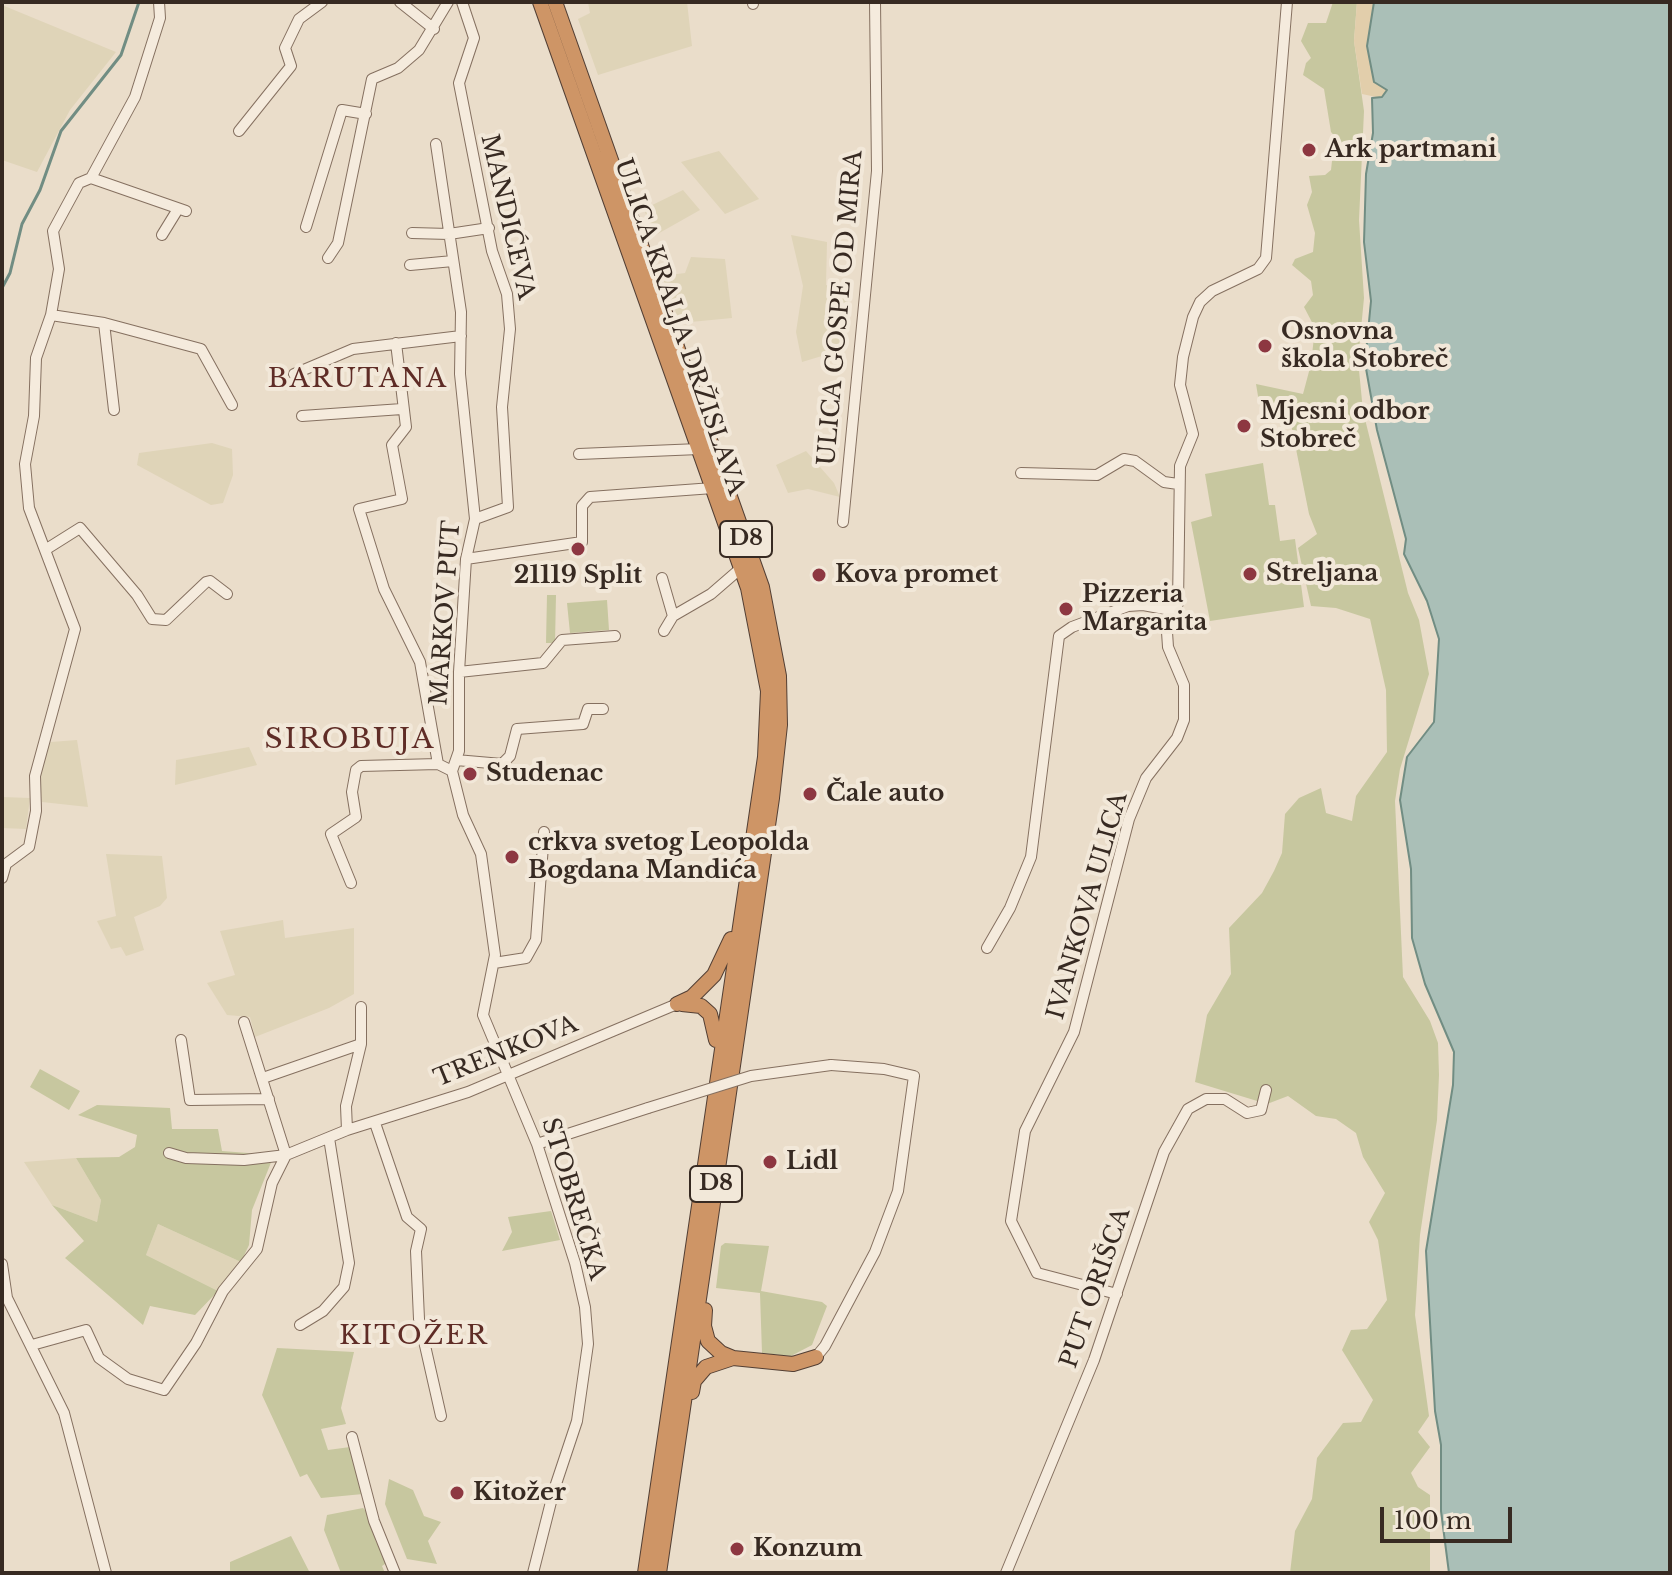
<!DOCTYPE html>
<html>
<head>
<meta charset="utf-8">
<style>
	body { margin:0 }
	#map { position:relative; width:1672px; height:1575px; overflow:hidden; background:#eaddca; font-family:"Libre Baskerville",serif }
	canvas { display:block }
	.frame { position:absolute; inset:0; border:4px solid #372a22; pointer-events:none }
	.scale { position:absolute; left:1380px; top:1507px; width:132px; height:36px; box-sizing:border-box; border:4px solid #372a22; border-top:0; padding-left:10px; font-size:24px; line-height:28px; white-space:nowrap; color:#372a22; -webkit-text-stroke:6px #f2e8d9; paint-order:stroke }
</style>
</head>
<body>
<div id="map">
<canvas width="1672" height="1575"></canvas>
<div class="frame"></div>
<div class="scale">100 m</div>
</div>
<script>
const c = document.querySelector('canvas').getContext('2d');
c.lineJoin = 'round';
function paint(path, color) {
  c.fillStyle = color;
  c.fill(path, 'evenodd');
}
function toPath(rows) {
  const path = new Path2D();
  for (const r of rows) {
    path.moveTo(r[0], r[1]);
    for (let i = 2; i < r.length; i += 2) path.lineTo(r[i], r[i + 1]);
  }
  return path;
}
function strokePath(path, color, width, dash) {
  c.strokeStyle = color;
  c.lineWidth = width;
  c.lineCap = dash ? 'butt' : 'round';
  c.setLineDash(dash || []);
  c.stroke(path);
}
function write(font, color, halo, rows, align = 'center') {
  c.font = font + ' "Libre Baskerville",serif';
  c.lineWidth = 8;
  c.setLineDash([]);
  c.textBaseline = 'middle';
  c.strokeStyle = halo;
  c.fillStyle = color;
  for (const [text, x, y, turn = 0] of rows) {
    c.save();
    c.translate(x, y);
    c.rotate((+turn || 0) * Math.PI / 180);
    c.textAlign = isNaN(turn) ? turn : align;
    if (halo) c.strokeText(text, 0, 0);
    c.fillText(text, 0, 0);
    c.restore();
  }
}
const farmland = toPath([
	[588,2,687,2,692,46,598,75,578,19,590,13],
	[2,5,116,52,70,110,37,172,2,160],
	[719,151,759,199,725,214,681,162],
	[683,190,700,210,654,236,644,209],
	[791,235,827,242,826,285,849,292,845,349,802,362,796,332,803,286],
	[691,257,725,259,732,318,680,323,662,276,685,273],
	[212,443,232,449,233,475,223,503,211,505,137,465,139,453],
	[806,451,834,483,840,497,808,489,788,493,776,465],
	[77,740,88,807,42,802,39,775,46,745,51,742],
	[249,747,257,765,175,785,176,760],
	[2,797,30,798,26,829,2,828],
	[106,854,162,856,167,898,160,906,134,917,144,950,126,956,121,947,111,949,97,921,116,916],
	[283,920,285,938,354,928,354,994,329,1008,255,1037,250,1017,227,1015,207,983,235,975,220,931],
	[76,1158,101,1200,97,1222,52,1205,24,1162],
	[158,1224,241,1262,218,1291,146,1255]
]);
const green = toPath([
	[1333,2,1357,2,1354,41,1364,111,1359,220,1364,298,1358,360,1363,411,1408,593,1419,620,1429,674,1400,769,1395,801,1403,977,1430,1021,1438,1043,1439,1075,1437,1120,1420,1235,1415,1315,1429,1416,1418,1432,1430,1447,1411,1473,1418,1487,1430,1495,1430,1573,1290,1573,1295,1531,1312,1499,1317,1458,1343,1423,1361,1422,1373,1400,1342,1350,1351,1330,1367,1329,1387,1300,1378,1240,1369,1222,1385,1193,1363,1157,1356,1133,1336,1119,1316,1116,1288,1096,1267,1104,1195,1082,1207,1015,1231,974,1229,928,1262,893,1274,871,1282,853,1285,814,1299,798,1321,788,1326,813,1352,821,1356,796,1387,752,1386,690,1370,619,1336,608,1311,606,1298,548,1317,534,1309,514,1291,424,1260,408,1256,384,1303,394,1311,364,1315,328,1304,307,1313,295,1311,281,1292,265,1295,259,1313,252,1315,233,1307,205,1312,192,1309,176,1325,175,1331,170,1333,152,1339,141,1331,132,1324,89,1303,75,1306,63,1311,58,1301,41,1308,23,1326,23],
	[1263,463,1269,505,1275,505,1280,541,1295,539,1304,607,1210,621,1191,522,1212,516,1205,474],
	[547,595,556,595,555,643,546,643],
	[607,600,609,630,570,633,567,603],
	[40,1069,80,1091,69,1110,30,1087],
	[97,1105,170,1108,172,1129,218,1129,222,1151,274,1155,252,1210,249,1245,241,1262,158,1224,146,1255,218,1291,195,1315,150,1306,143,1325,65,1258,84,1241,52,1205,97,1222,101,1200,76,1158,119,1157,135,1147,137,1135,78,1115],
	[551,1211,560,1240,502,1251,512,1232,508,1217],
	[725,1243,769,1246,761,1291,822,1302,827,1306,812,1345,791,1356,762,1353,760,1293,716,1288,721,1246],
	[277,1348,354,1352,341,1408,346,1424,321,1429,328,1450,350,1447,363,1494,321,1498,307,1474,300,1477,262,1395],
	[389,1479,413,1490,424,1516,441,1522,428,1541,437,1564,407,1559,385,1504],
	[363,1508,368,1513,376,1542,388,1562,382,1566,385,1573,341,1573,324,1530,327,1515],
	[291,1536,310,1573,230,1573,230,1562]
]);
const sand = toPath([
	[1357,2,1376,2,1375,81,1388,90,1381,98,1362,94,1354,41]
]);
const water = toPath([
	[1374,2,1670,2,1670,1573,1449,1573,1441,1511,1441,1445,1435,1411,1426,1251,1453,1085,1454,1052,1425,984,1412,938,1411,869,1400,800,1407,757,1434,722,1439,639,1427,601,1404,554,1406,539,1377,430,1365,363,1371,301,1364,242,1366,174,1373,133,1372,98,1382,97,1387,90,1374,82,1367,46,1374,2]
]);
const stream = toPath([
	[2,288,10,273,22,224,40,190,61,131,121,55,139,2]
]);
const minor = toPath([
	[400,2,434,29],
	[462,2,474,38,459,83,492,251,507,294,510,329,502,407,508,507,475,519],
	[753,2,753,4],
	[239,131,291,66,285,48,299,19,322,2],
	[436,144,461,312,460,374,475,519,466,559,459,672,459,751,452,771,463,815,481,854,495,955,483,1015,537,1144,575,1263,585,1307,588,1344,577,1421,554,1490,533,1573],
	[91,178,186,211],
	[306,227,342,110,366,114],
	[412,233,449,234,489,228],
	[162,235,178,209],
	[328,258,338,243,372,79,398,68,419,50,448,2],
	[410,265,453,261],
	[51,315,104,323,201,349,232,405],
	[104,323,114,410],
	[396,343,406,427,392,445,402,499,359,509,384,589,420,662,438,764,452,771],
	[294,374,353,349,461,336],
	[302,416,402,409],
	[579,454,699,449],
	[1021,473,1097,475,1124,459,1135,461,1164,482,1178,484],
	[843,522,877,171,875,2],
	[45,550,80,528,137,595,152,619,166,620,206,582,210,581,227,594],
	[466,559,582,542,582,506,590,497,713,488],
	[662,578,673,616,664,631],
	[673,616,711,594,741,568],
	[459,672,543,663,562,640,615,636],
	[456,760,502,764,510,756,517,729,583,724,588,709,603,709],
	[2,878,6,864,29,847,36,811,35,776,75,629,29,508,25,464,34,416,36,358,51,315,59,269,53,231,79,183,91,178,135,97,160,18,159,2],
	[351,883,331,834,356,817,352,792,356,770,361,766,438,764],
	[987,948,1010,908,1031,857,1059,636,1072,627,1128,606,1143,605,1176,611],
	[494,963,526,958,536,940,544,832],
	[181,1040,190,1100,269,1099],
	[263,1078,361,1044],
	[375,1123,407,1217,421,1229,416,1251,419,1319,441,1416],
	[347,1130,346,1106,361,1044,361,1007],
	[537,1144,648,1108],
	[169,1153,186,1158,244,1160,286,1155,244,1022],
	[2,1264,7,1298,64,1413,106,1573],
	[1117,1294,1037,1273,1011,1221,1025,1131,1074,1032,1129,819,1146,778,1177,738,1184,720,1184,685,1168,647,1167,632,1178,603,1180,466,1193,434,1180,385,1183,357,1193,317,1200,302,1212,291,1258,269,1266,258,1287,2],
	[300,1325,323,1311,344,1287,349,1263,329,1138],
	[32,1345,86,1330,99,1358,128,1379,164,1390,196,1343,223,1291,257,1249,272,1183,286,1155,347,1130,468,1092,677,1004],
	[816,1357,825,1346,875,1252,898,1191,914,1076,884,1069,831,1065],
	[352,1437,374,1521,395,1573],
	[1006,1573,1094,1360,1164,1152,1188,1109,1206,1099,1225,1099,1247,1113,1261,1110,1266,1090]
]);
const highway = toPath([
	[540,2,748,588,768,691,765,757,645,1573],
	[555,2,762,587,779,676,780,725,772,798,659,1573],
	[677,1004,692,997,714,975,731,939],
	[682,1004,701,1006,710,1014,716,1040],
	[705,1310,704,1326,708,1341,721,1353,733,1358,793,1364,816,1357],
	[692,1392,694,1381,706,1367,733,1358]
]);
const minorBridge = toPath([
	[648,1108,751,1076,831,1065]
]);
const markers = [
	[1309,150,8,"#8d3741"],
	[1265,346,8,"#8d3741"],
	[1244,426,8,"#8d3741"],
	[578,549,8,"#8d3741"],
	[1250,574,8,"#8d3741"],
	[819,575,8,"#8d3741"],
	[1066,609,8,"#8d3741"],
	[470,774,8,"#8d3741"],
	[810,794,8,"#8d3741"],
	[512,857,8,"#8d3741"],
	[770,1162,8,"#8d3741"],
	[457,1493,8,"#8d3741"],
	[737,1549,8,"#8d3741"]
];
const shields = [
	[746,539,52],
	[716,1184,52]
];
const shieldNames = [
	["D8",746,539],
	["D8",716,1184]
];
const poiNames = [
	["Ark partmani",1325,150],
	["Osnovna",1281,332],
	["škola Stobreč",1281,360],
	["Mjesni odbor",1260,412],
	["Stobreč",1260,440],
	["Streljana",1266,574],
	["Kova promet",835,575],
	["21119 Split",578,576,"center"],
	["Pizzeria",1082,595],
	["Margarita",1082,623],
	["Studenac",486,774],
	["Čale auto",826,794],
	["crkva svetog Leopolda",528,843],
	["Bogdana Mandića",528,871],
	["Lidl",786,1162],
	["Kitožer",473,1493],
	["Konzum",753,1549]
];
const streetNames = [
	["MANDIĆEVA",507,217,77],
	["ULICA GOSPE OD MIRA",841,308,-85],
	["ULICA KRALJA DRŽISLAVA",679,327,71],
	["MARKOV PUT",446,613,-86],
	["IVANKOVA ULICA",1088,906,-74],
	["TRENKOVA",506,1052,-22],
	["STOBREČKA",573,1199,73],
	["PUT ORIŠCA",1096,1288,-71]
];
const neighbourhoodNames = [
	["BARUTANA",358,380],
	["KITOŽER",414,1337]
];
const quarterNames = [
	["SIROBUJA",350,740]
];
paint(farmland, '#dfd4b8');
paint(green, '#c7c79f');
paint(sand, '#e2ceab');
paint(water, '#aabfb7');
strokePath(water, '#718d83', 2);
strokePath(stream, '#718d83', 3);
strokePath(minor, '#857060', 12);
strokePath(highway, '#533f34', 16);
strokePath(minor, '#f5ebdd', 10);
strokePath(highway, '#ce9566', 14);
strokePath(minorBridge, '#857060', 12, []);
strokePath(minorBridge, '#f5ebdd', 10);
for (const [x, y, r, color] of markers) {
  const dot = new Path2D();
  dot.arc(x, y, r, 0, 2 * Math.PI);
  c.fillStyle = color;
  c.fill(dot);
  strokePath(dot, '#f2e8d9', 3);
}
for (const [x, y, w] of shields) {
  const box = new Path2D();
  box.roundRect(x - w / 2, y - 18, w, 36, 6);
  c.fillStyle = '#f2e8d9';
  c.fill(box);
  strokePath(box, '#372a22', 2);
}
write('bold 22px', '#372a22', null, shieldNames);
write('bold 24px', '#372a22', '#f2e8d9', poiNames, 'left');
write('24px', '#372a22', '#f2e8d9', streetNames);
c.letterSpacing = '2px';
write('26px', '#5f2c26', '#f2e8d9', neighbourhoodNames);
c.letterSpacing = '0px';
c.letterSpacing = '2px';
write('28px', '#5f2c26', '#f2e8d9', quarterNames);
c.letterSpacing = '0px';
</script>
</body>
</html>
